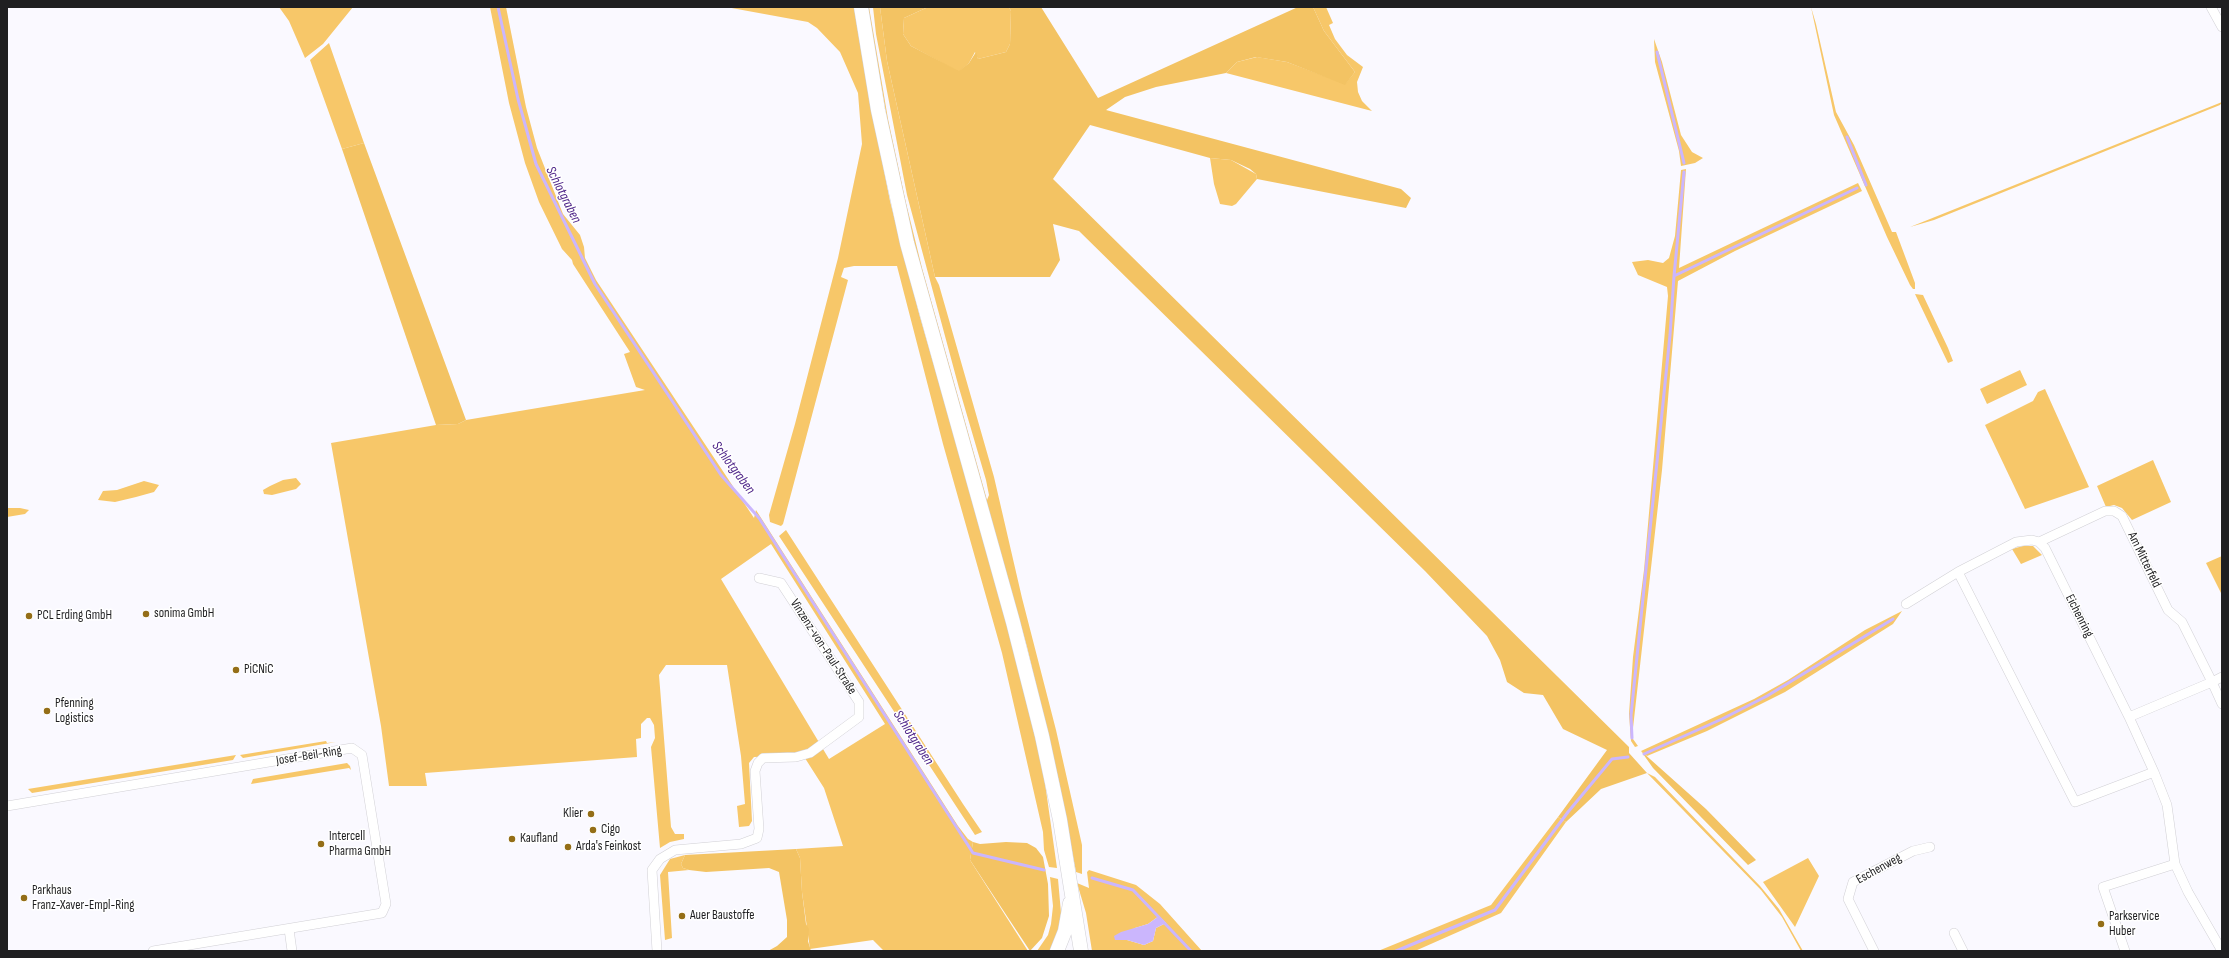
<!DOCTYPE html>
<html>
<head>
<meta charset="utf-8">
<style>
	body { margin:0 }
	#map { position:relative; width:2229px; height:958px; overflow:hidden; background:#faf9ff; font-family:"Sofia Sans Condensed",sans-serif }
	canvas { display:block }
	.frame { position:absolute; inset:0; border:8px solid #1f1f21; pointer-events:none }
</style>
</head>
<body>
<div id="map">
<canvas width="2229" height="958"></canvas>
<div class="frame"></div>
</div>
<script>
const c = document.querySelector('canvas').getContext('2d');
c.lineJoin = 'round';
function paint(path, color) {
  c.fillStyle = color;
  c.fill(path, 'evenodd');
}
function toPath(rows) {
  const path = new Path2D();
  for (const r of rows) {
    path.moveTo(r[0], r[1]);
    for (let i = 2; i < r.length; i += 2) path.lineTo(r[i], r[i + 1]);
  }
  return path;
}
function strokePath(path, color, width, dash) {
  c.strokeStyle = color;
  c.lineWidth = width;
  c.lineCap = dash ? 'butt' : 'round';
  c.setLineDash(dash || []);
  c.stroke(path);
}
function write(font, color, halo, rows, align = 'center') {
  c.font = font + ' "Sofia Sans Condensed",sans-serif';
  c.lineWidth = 3;
  c.setLineDash([]);
  c.textBaseline = 'middle';
  c.strokeStyle = halo;
  c.fillStyle = color;
  for (const [text, x, y, turn = 0] of rows) {
    c.save();
    c.translate(x, y);
    c.rotate((+turn || 0) * Math.PI / 180);
    c.textAlign = isNaN(turn) ? turn : align;
    if (halo) c.strokeText(text, 0, 0);
    c.fillText(text, 0, 0);
    c.restore();
  }
}
const green = toPath([
	[279,7,353,7,323,44,305,58,289,21],
	[490,7,506,7,526,107,537,148,563,214,580,235,584,247,585,258,596,280,754,518,756,510,958,826,968,839,973,842,970,860,1028,951,884,951,873,940,810,949,802,892,800,858,796,849,843,846,824,788,803,755,754,757,749,763,752,821,749,826,739,827,737,806,745,804,741,756,727,665,666,665,659,675,671,827,675,834,684,834,684,839,670,842,660,848,651,747,655,738,654,725,650,718,647,718,641,724,641,738,636,739,637,757,425,773,427,786,389,786,381,726,331,443,436,425,458,424,466,420,645,390,636,387,624,354,630,352,573,264,572,260,562,249,539,202,525,163,509,103],
	[771,544,885,724,829,759,721,579],
	[726,7,854,7,866,79,890,201,920,317,999,590,1043,769,1057,868,1049,867,1044,850,1043,832,1002,653,943,444,897,266,854,266,844,268,841,277,848,280,783,524,781,526,770,522,769,515,795,424,838,258,862,144,858,93,840,52,817,28,808,22],
	[867,7,869,7,888,119,906,203,922,268,987,500,989,495,986,480,959,388,907,195,876,34,873,7,880,7,887,61,935,277,939,285,994,477,1022,598,1056,730,1082,845,1082,874,1076,872,1059,782,1027,647,912,239,895,163],
	[928,7,1009,7,1011,11,1010,44,1006,52,978,59,975,52,969,63,959,72,911,46,903,34,904,18],
	[1313,7,1326,7,1333,23,1329,25,1335,39,1347,55,1363,67,1357,82,1358,92,1362,101,1372,111,1226,73,1237,62,1257,57,1287,62,1345,84,1355,72,1324,31],
	[1811,7,1816,24,1836,112,1854,145,1892,232,1896,232,1915,283,1915,289,1913,289,1910,285,1887,237,1834,115],
	[1654,39,1662,62,1681,135,1692,152,1703,158,1695,163,1681,166,1679,151,1655,62],
	[329,43,364,143,342,149,310,60],
	[2222,102,2220,105,1934,220,1910,227],
	[1210,158,1231,160,1256,174,1257,179,1236,204,1232,206,1220,204,1214,184],
	[1686,169,1679,268,1858,183,1862,191,1735,251,1678,281,1662,470,1633,728,1633,739,1638,746,1635,747,1631,741,1629,714,1633,657,1644,570,1668,296,1667,287,1638,275,1632,262,1648,260,1663,263,1669,258,1675,236,1681,170],
	[1915,294,1923,295,1948,348,1953,361,1948,363],
	[2020,370,2027,385,1987,404,1980,389],
	[2045,389,2089,487,2025,509,1985,425,2033,401,2038,392],
	[2153,460,2171,502,2132,520,2122,508,2114,505,2106,507,2097,486],
	[296,478,301,484,296,489,272,495,264,494,263,490,270,486,283,480],
	[144,481,159,485,154,492,136,497,115,502,98,500,103,491,117,490],
	[7,508,20,508,29,510,25,514,7,517],
	[786,530,963,804,982,832,975,835,779,536],
	[2023,546,2033,546,2042,555,2021,564,2012,549],
	[2222,556,2222,595,2206,563],
	[1902,611,1893,624,1785,692,1707,731,1647,756,1641,751,1754,699,1788,680,1865,630],
	[326,741,327,743,336,742,243,758,240,755],
	[236,755,233,760,32,793,28,789],
	[347,763,350,766,351,770,349,768,251,784,253,779],
	[1647,773,1655,777,1760,886,1779,909,1803,951,1801,951,1782,917,1761,890],
	[1558,817,1566,822,1501,913,1415,951,1378,951,1491,905],
	[685,855,681,864,683,868,689,870,668,872,672,938,665,940,660,875,670,859],
	[1808,858,1819,876,1795,927,1763,882],
	[1089,870,1136,885,1160,904,1202,951,1092,951,1086,913,1077,883,1089,888,1087,872],
	[1159,916,1166,923,1156,928,1153,941,1144,945,1127,940,1115,940,1135,928,1148,924],
	[1050,877,1058,879,1061,913,1058,933,1051,951,1037,951,1048,935,1051,924,1053,906]
]);
const forest = toPath([
	[880,7,928,7,904,18,903,34,911,46,959,71,969,63,976,52,978,59,1006,52,1010,44,1011,11,1009,7,1041,7,1098,98,1298,7,1313,7,1324,31,1355,72,1345,85,1287,62,1256,57,1237,62,1226,73,1156,87,1125,97,1106,110,1401,189,1411,198,1406,208,1257,179,1256,174,1250,169,1231,160,1210,158,1090,125,1053,179,1629,747,1629,753,1647,773,1601,789,1566,822,1558,817,1607,750,1563,729,1543,695,1524,693,1507,682,1500,660,1487,636,1425,571,1079,231,1053,224,1060,260,1050,277,935,277,887,61],
	[364,143,466,420,458,424,436,425,342,149],
	[1641,751,1706,809,1756,860,1748,865,1653,768],
	[973,842,980,844,1006,842,1027,843,1036,848,1043,857,1048,884,1049,916,1042,938,1030,951,970,860],
	[796,849,800,858,802,892,806,924,809,929,808,941,811,951,768,951,777,946,787,937,787,920,779,872,769,868,706,872,689,870,683,868,681,864,685,855]
]);
const water = toPath([
	[1159,916,1166,923,1156,928,1153,941,1144,945,1127,940,1115,940,1114,936,1121,932,1148,924]
]);
const stream = toPath([
	[498,7,518,99,536,164,595,284,721,475,759,518,973,853,1044,870],
	[1657,52,1684,163],
	[1847,137,1866,185],
	[1674,276,1684,172],
	[1632,738,1631,715,1670,335,1674,276,1857,188],
	[1644,754,1722,719,1767,696,1893,619],
	[1092,878,1133,890,1191,951],
	[1396,951,1495,910,1568,812,1612,759,1628,757]
]);
const minor = toPath([
	[2211,7,2222,27],
	[2039,542,2105,511,2114,511,2122,516,2168,610,2182,622,2212,682,2129,717],
	[1906,604,1958,572],
	[2222,677,2212,682,2222,704],
	[2154,772,2075,802,1958,572,2016,542,2032,540,2039,542,2045,548,2129,717,2154,772,2167,805,2175,864,2188,892,2222,951],
	[7,806,352,748,362,755,386,904,382,913,153,951],
	[289,929,292,951],
	[1954,933,1963,951],
	[657,951,652,870,660,859,675,850,741,844,757,838,759,829,755,771,758,763,763,758,796,757,810,753,859,717,859,702,781,583,759,578],
	[1874,951,1848,899,1853,882,1913,851,1930,847],
	[2125,951,2103,887,2175,864]
]);
const trunk = toPath([
	[861,7,878,110,907,243,1013,622,1042,736,1060,820,1081,951],
	[1057,951,1065,931,1070,903]
]);
const markers = [
	[146,614,4,"#946e17"],
	[29,616,4,"#946e17"],
	[236,670,4,"#946e17"],
	[47,711,4,"#946e17"],
	[591,814,4,"#946e17"],
	[593,830,4,"#946e17"],
	[512,839,4,"#946e17"],
	[321,844,4,"#946e17"],
	[568,847,4,"#946e17"],
	[24,898,4,"#946e17"],
	[682,916,4,"#946e17"],
	[2101,924,4,"#946e17"]
];
const streetNames = [
	["Am Mitterfeld",2144,560,64],
	["Eichenring",2079,616,63],
	["Vinzenz-von-Paul-Straße",823,647,57],
	["Josef-Beil-Ring",309,756,-9],
	["Eschenweg",1879,869,-29]
];
const poiNames = [
	["sonima GmbH",154,614],
	["PCL Erding GmbH",37,616],
	["PiCNiC",244,670],
	["Pfenning",55,704],
	["Logistics",55,719],
	["Klier",583,814,"right"],
	["Cigo",601,830],
	["Intercell",329,837],
	["Pharma GmbH",329,852],
	["Kaufland",520,839],
	["Arda's Feinkost",576,847],
	["Parkhaus",32,891],
	["Franz-Xaver-Empl-Ring",32,906],
	["Auer Baustoffe",690,916],
	["Parkservice",2109,917],
	["Huber",2109,932]
];
const waterNames = [
	["Schlotgraben",563,195,63],
	["Schlotgraben",733,468,53],
	["Schlotgraben",913,738,57]
];
paint(green, '#f7c769');
paint(forest, '#f3c363');
paint(water, '#cbb6fd');
strokePath(stream, '#cbb6fd', 3);
strokePath(minor, '#d1d0d5', 10);
strokePath(trunk, '#d1d0d5', 15);
strokePath(minor, '#fff', 9);
strokePath(trunk, '#fff', 14);
for (const [x, y, r, color] of markers) {
  const dot = new Path2D();
  dot.arc(x, y, r, 0, 2 * Math.PI);
  c.fillStyle = color;
  c.fill(dot);
  strokePath(dot, '#fff', 1.5);
}
write('13px', '#1f1f21', '#fff', streetNames);
write('13px', '#1f1f21', '#fff', poiNames, 'left');
write('italic 14px', '#4e2589', '#fff', waterNames);
</script>
</body>
</html>
